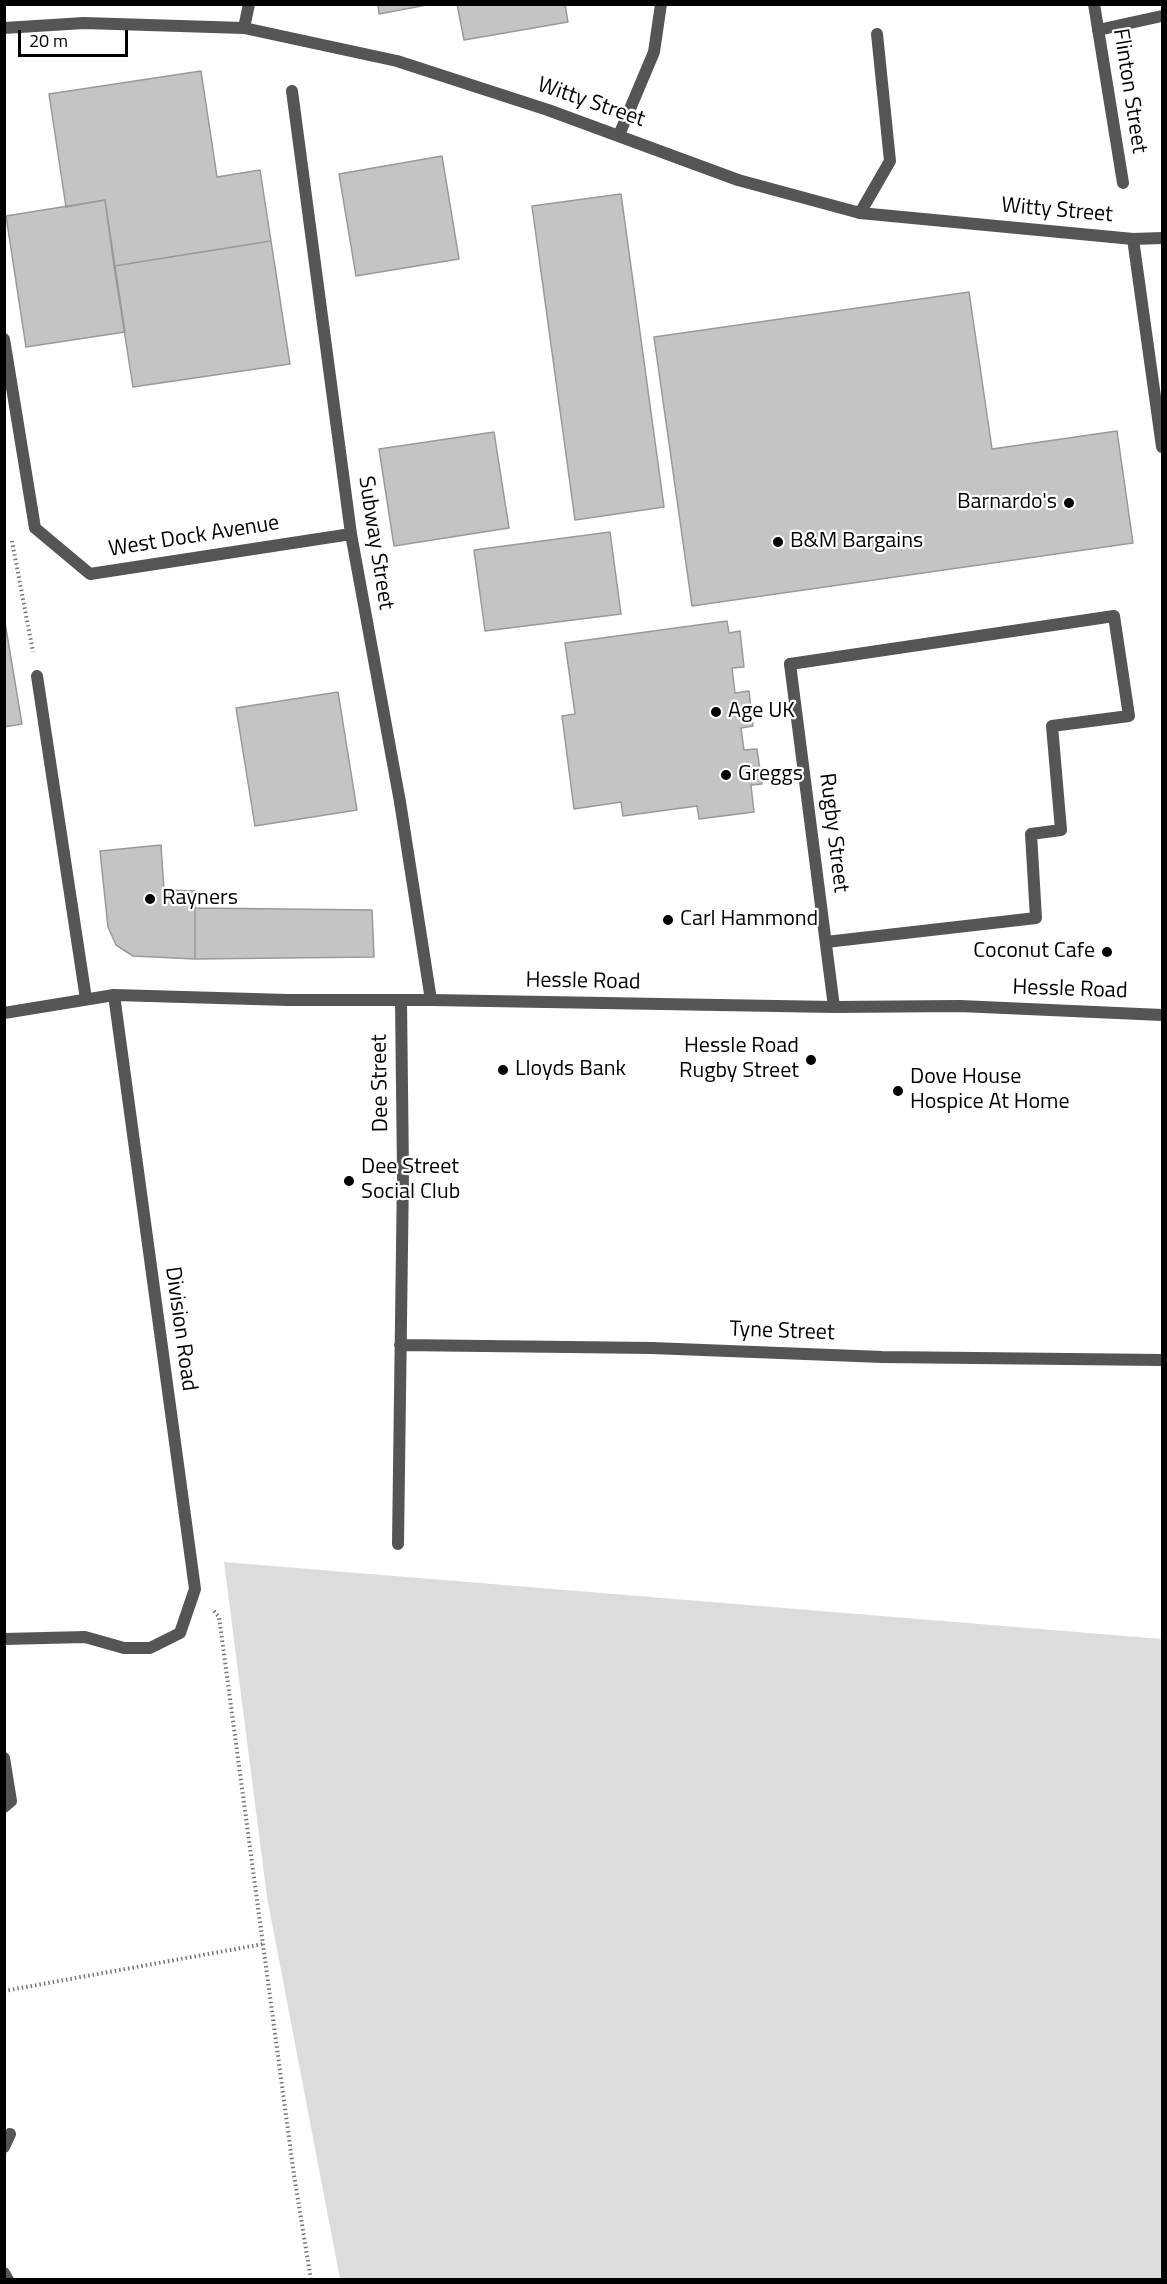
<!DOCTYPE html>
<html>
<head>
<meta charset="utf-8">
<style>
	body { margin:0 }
	#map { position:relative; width:1167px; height:2284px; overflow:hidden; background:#fff; font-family:"Titillium Web",sans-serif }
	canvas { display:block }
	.frame { position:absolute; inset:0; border:6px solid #000; pointer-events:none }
	.scale { position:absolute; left:18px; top:30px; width:110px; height:27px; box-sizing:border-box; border:3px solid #000; border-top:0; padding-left:8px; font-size:18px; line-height:21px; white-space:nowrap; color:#000; -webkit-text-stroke:4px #fff; paint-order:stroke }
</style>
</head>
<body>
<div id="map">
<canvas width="1167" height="2284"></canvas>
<div class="frame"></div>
<div class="scale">20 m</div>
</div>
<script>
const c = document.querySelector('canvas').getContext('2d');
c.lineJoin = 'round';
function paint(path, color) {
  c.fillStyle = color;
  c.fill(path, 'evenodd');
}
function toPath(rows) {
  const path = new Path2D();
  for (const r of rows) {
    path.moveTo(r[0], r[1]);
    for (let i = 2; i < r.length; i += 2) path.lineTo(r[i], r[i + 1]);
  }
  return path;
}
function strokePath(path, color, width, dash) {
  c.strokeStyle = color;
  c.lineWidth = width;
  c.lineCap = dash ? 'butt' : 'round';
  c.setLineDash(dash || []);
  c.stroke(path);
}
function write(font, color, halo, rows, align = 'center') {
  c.font = font + ' "Titillium Web",sans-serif';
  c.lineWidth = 4.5;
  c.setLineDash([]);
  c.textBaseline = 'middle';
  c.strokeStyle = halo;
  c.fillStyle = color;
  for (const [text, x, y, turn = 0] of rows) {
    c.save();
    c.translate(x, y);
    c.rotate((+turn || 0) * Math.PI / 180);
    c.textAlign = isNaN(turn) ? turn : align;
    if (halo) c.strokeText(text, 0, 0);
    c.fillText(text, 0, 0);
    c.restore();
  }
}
const green = toPath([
	[224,1562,1162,1639,1162,2279,340,2279,267,1897]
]);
const building = toPath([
	[378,4,432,4,379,14,378,4],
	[457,4,565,4,568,22,464,40,457,4],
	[201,71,217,177,260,170,271,241,114,266,105,200,66,207,49,94,201,71],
	[442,156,459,259,356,276,339,174,442,156],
	[621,194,664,507,575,520,532,206,621,194],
	[105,200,125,332,26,347,6,216,105,200],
	[271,241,290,364,133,387,114,266,271,241],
	[969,292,992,449,1117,431,1133,543,692,606,654,337,969,292],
	[494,432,509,528,394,546,379,449,494,432],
	[610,532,621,614,485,631,474,550,610,532],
	[4,616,22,724,4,727,4,616],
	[727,621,729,633,740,631,744,667,732,668,735,693,749,691,753,726,741,728,744,750,757,749,762,784,751,785,754,812,699,819,697,806,623,816,621,802,574,809,562,716,575,714,565,643,727,621],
	[338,692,357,810,255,826,236,708,338,692],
	[161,845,164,890,195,891,195,959,133,956,116,945,108,927,100,851,161,845],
	[195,908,372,910,374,957,195,959,195,908]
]);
const path = toPath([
	[12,541,33,652],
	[214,1611,219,1617,294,2175,311,2280],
	[4,1991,263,1944]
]);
const service = toPath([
	[1098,30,1162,16],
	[860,213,890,161,877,34],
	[790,664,1114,616,1129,716,1052,726,1061,830,1031,834,1036,918,826,942]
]);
const minor = toPath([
	[1094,4,1123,183],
	[244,28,249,4],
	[292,91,351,534,400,802,431,1000],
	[619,135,654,52,661,4],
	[1133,239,1162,447],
	[4,339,35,528,90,574,351,534],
	[790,664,834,1007],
	[37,676,86,999],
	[400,1345,652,1348,882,1357,1162,1360],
	[398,1544,403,1173,401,1001],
	[4,1639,85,1637,124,1648,150,1648,180,1633,195,1589,114,995],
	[4,1758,11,1801,4,1807],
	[4,2147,10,2134],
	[4,2273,8,2280]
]);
const tertiary = toPath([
	[4,28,84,23,244,28,397,61,548,110,738,180,860,213,1133,239,1162,238],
	[4,1013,114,995,288,1000,431,1000,834,1007,960,1006,1162,1015]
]);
const markers = [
	[1069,503,6,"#000"],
	[778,542,6,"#000"],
	[716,712,6,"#000"],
	[726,775,6,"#000"],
	[150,899,6,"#000"],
	[668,920,6,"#000"],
	[1107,952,6,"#000"],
	[811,1060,6,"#000"],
	[503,1070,6,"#000"],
	[898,1091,6,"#000"],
	[349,1181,6,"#000"]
];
const streetNames = [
	["Flinton Street",1129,91,81],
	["Witty Street",591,103,19],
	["Witty Street",1057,211,5],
	["West Dock Avenue",194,537,-9],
	["Subway Street",375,543,81],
	["Rugby Street",833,833,83],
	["Hessle Road",583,982,1],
	["Hessle Road",1070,990,2],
	["Dee Street",381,1083,-91],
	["Division Road",180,1329,82],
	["Tyne Street",782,1332,2]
];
const poiNames = [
	["Barnardo's",1057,503,"right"],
	["B&M Bargains",790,542],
	["Age UK",728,712],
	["Greggs",738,775],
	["Rayners",162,899],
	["Carl Hammond",680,920],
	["Coconut Cafe",1095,952,"right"],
	["Hessle Road",799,1047,"right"],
	["Rugby Street",799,1072,"right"],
	["Lloyds Bank",515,1070],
	["Dove House",910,1078],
	["Hospice At Home",910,1103],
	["Dee Street",361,1168],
	["Social Club",361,1193]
];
paint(green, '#dcdcdc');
paint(building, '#c4c4c4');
strokePath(building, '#999', 1.5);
strokePath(path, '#777', 4, [1.5, 3]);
strokePath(service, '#555', 12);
strokePath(minor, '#555', 12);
strokePath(tertiary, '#555', 12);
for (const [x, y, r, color] of markers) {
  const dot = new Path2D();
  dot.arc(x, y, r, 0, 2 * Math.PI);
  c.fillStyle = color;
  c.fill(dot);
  strokePath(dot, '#fff', 2);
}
write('22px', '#000', '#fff', streetNames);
write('22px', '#000', '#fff', poiNames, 'left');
</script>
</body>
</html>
